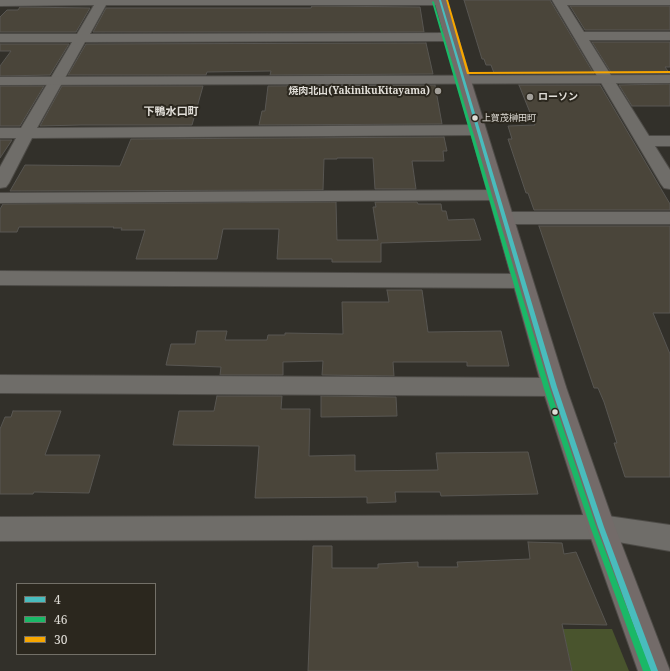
<!DOCTYPE html>
<html>
<head>
<meta charset="utf-8">
<style>
	body { margin:0 }
	#map { position:relative; width:670px; height:671px; overflow:hidden; background:#32302a; font-family:"Noto Serif",serif }
	canvas { display:block }
	.legend { position:absolute; left:16px; top:583px; width:140px; height:72px; box-sizing:border-box; background:#2b271e; border:1px solid #737068; margin:0; padding:5px 7px; list-style:none; font-size:12px; color:#e0ddd7 }
	.legend li { display:flex; align-items:center; gap:8px; height:20px }
	.legend b { width:20px; border:1px solid #737068 }
</style>
</head>
<body>
<div id="map">
<canvas width="670" height="671"></canvas>
<ul class="legend">
<li><b style="height:5px;background:#49bcbd"></b>4</li>
<li><b style="height:5px;background:#1ab867"></b>46</li>
<li><b style="height:5px;background:#f7a600"></b>30</li>
</ul>
</div>
<script>
const c = document.querySelector('canvas').getContext('2d');
c.lineJoin = 'round';
function paint(path, color) {
  c.fillStyle = color;
  c.fill(path, 'evenodd');
}
function toPath(rows) {
  const path = new Path2D();
  for (const r of rows) {
    path.moveTo(r[0], r[1]);
    for (let i = 2; i < r.length; i += 2) path.lineTo(r[i], r[i + 1]);
  }
  return path;
}
function strokePath(path, color, width, dash) {
  c.strokeStyle = color;
  c.lineWidth = width;
  c.lineCap = dash ? 'butt' : 'round';
  c.setLineDash(dash || []);
  c.stroke(path);
}
function write(font, color, halo, rows, align = 'center') {
  c.font = font + ' "Noto Serif","Noto Sans JP",serif';
  c.lineWidth = 4;
  c.setLineDash([]);
  c.textBaseline = 'middle';
  c.strokeStyle = halo;
  c.fillStyle = color;
  for (const [text, x, y, turn = 0] of rows) {
    c.save();
    c.translate(x, y);
    c.rotate((+turn || 0) * Math.PI / 180);
    c.textAlign = isNaN(turn) ? turn : align;
    if (halo) c.strokeText(text, 0, 0);
    c.fillText(text, 0, 0);
    c.restore();
  }
}
const green = toPath([
	[563,629,612,629,629,671,572,671]
]);
const building = toPath([
	[464,0,550,0,594,74,494,73,491,65,486,65,484,59,482,59,464,0],
	[312,6,420,7,424,32,93,32,106,8,311,8,312,6],
	[570,6,670,6,670,30,585,30,570,6],
	[20,7,90,8,76,32,0,32,0,17,7,10,18,10,20,7],
	[592,42,670,42,670,67,665,67,670,74,612,74,592,42],
	[426,43,433,74,270,75,271,71,207,72,206,75,68,75,86,44,426,43],
	[0,44,69,44,50,75,0,76,0,66,11,51,0,51,0,44],
	[670,84,670,106,632,106,619,85,670,84],
	[435,85,442,124,259,125,262,111,265,111,268,86,435,85],
	[519,85,600,85,670,204,670,210,534,210,528,193,526,193,508,139,512,139,508,126,535,125,519,85],
	[0,86,44,86,20,126,0,126,0,86],
	[62,86,203,86,192,125,81,125,40,126,62,86],
	[444,137,447,151,443,151,444,161,412,161,416,189,375,189,373,158,337,158,337,159,324,159,323,190,10,191,25,165,120,166,131,139,444,137],
	[0,140,12,140,0,158,0,140],
	[336,202,337,240,378,240,373,207,376,207,375,202,417,202,418,204,441,204,442,211,446,211,448,220,474,219,481,240,381,243,381,262,332,262,332,259,277,259,279,229,223,229,217,259,136,259,145,230,121,230,122,228,113,228,114,227,19,227,17,232,0,232,0,209,3,204,336,202],
	[539,226,670,226,670,313,653,313,670,354,670,477,625,477,614,443,617,443,604,402,598,388,594,388,539,226],
	[387,290,422,290,428,332,501,331,509,366,467,366,467,362,393,362,394,376,322,375,323,361,283,362,283,375,220,375,221,367,166,365,171,344,195,344,197,331,227,331,225,340,267,340,268,335,285,335,285,333,343,334,342,302,389,302,387,290],
	[217,396,282,396,281,409,310,409,309,456,355,455,355,471,438,470,436,453,528,452,538,494,441,496,440,492,395,492,396,502,367,503,367,497,255,498,259,446,173,445,179,411,214,411,217,396],
	[321,396,396,397,397,416,321,417,321,396],
	[13,411,61,411,45,455,100,455,89,493,34,492,33,494,0,494,0,429,5,417,11,417,13,411],
	[528,542,562,543,564,554,576,552,607,625,562,624,572,671,308,671,313,546,332,546,332,568,378,568,378,564,418,562,418,567,458,567,457,562,530,559,528,542]
]);
const minor = toPath([
	[0,0,445,0,444,4,440,5,106,5,90,34,451,33,457,37,451,41,85,42,37,128,478,125,484,127,486,130,484,133,478,135,32,138,9,183,6,187,0,188,0,167,16,138,0,138,0,128,21,128,72,42,0,42,0,34,77,34,94,5,0,6,0,0],
	[552,0,670,0,670,5,567,5,584,32,670,32,670,40,589,40,649,136,670,136,670,146,655,146,670,170,670,189,664,188,661,184,552,0],
	[497,190,503,191,506,195,503,199,497,200,0,203,0,193,497,190],
	[504,212,670,212,670,224,504,224,497,222,495,218,497,214,504,212],
	[0,271,522,274,529,276,532,281,529,286,522,288,0,285,0,271],
	[0,375,554,378,562,381,566,387,562,393,554,396,0,393,0,375],
	[601,515,670,525,670,551,601,539,0,541,0,517,601,515]
]);
const tertiary = toPath([
	[670,75,670,83,0,85,0,77,670,75]
]);
const primary = toPath([
	[434,0,446,0,566,387,615,527,670,671,638,671,587,527,542,387,434,0]
]);
const bus1 = toPath([
	[439,0,441,0,557,387,604,527,658,671,650,671,598,527,551,387,439,0]
]);
const bus2 = toPath([
	[433,1,434,2,550,389,597,529,651,671,643,671,591,529,544,389,432,2,433,1]
]);
const bus3 = toPath([
	[446,0,448,0,469,72,670,71,670,73,467,74,446,0]
]);
const markers = [
	[438,91,4,"#a3a09a"],
	[530,97,4,"#a3a09a"],
	[475,118,3.5,"#e0ddd7"],
	[555,412,3.5,"#e0ddd7"]
];
const farBusnames = [
	["上賀茂榊田町",482,118]
];
const farPoinames = [
	["焼肉北山(YakinikuKitayama)",430,91],
	["ローソン",538,97,"left"]
];
const farNeighbourhoodnames = [
	["下鴨水口町",171,112]
];
paint(green, '#49542d');
paint(building, '#4a453a');
strokePath(building, '#585652', 1);
strokePath(minor, '#4d4b47', 2);
strokePath(tertiary, '#4d4b47', 2);
strokePath(primary, '#4d4b47', 2);
paint(minor, '#6f6d69');
paint(tertiary, '#6f6d69');
paint(primary, '#736b69');
paint(bus1, '#49bcbd');
paint(bus2, '#1ab867');
paint(bus3, '#f7a600');
for (const [x, y, r, color] of markers) {
  const dot = new Path2D();
  dot.arc(x, y, r, 0, 2 * Math.PI);
  c.fillStyle = color;
  c.fill(dot);
  strokePath(dot, '#2b271e', 1.5);
}
write('9px', '#e0ddd7', '#2b271e', farBusnames, 'left');
write('bold 10px', '#e0ddd7', '#2b271e', farPoinames, 'right');
write('bold 11px', '#e0ddd7', '#2b271e', farNeighbourhoodnames);
</script>
</body>
</html>
